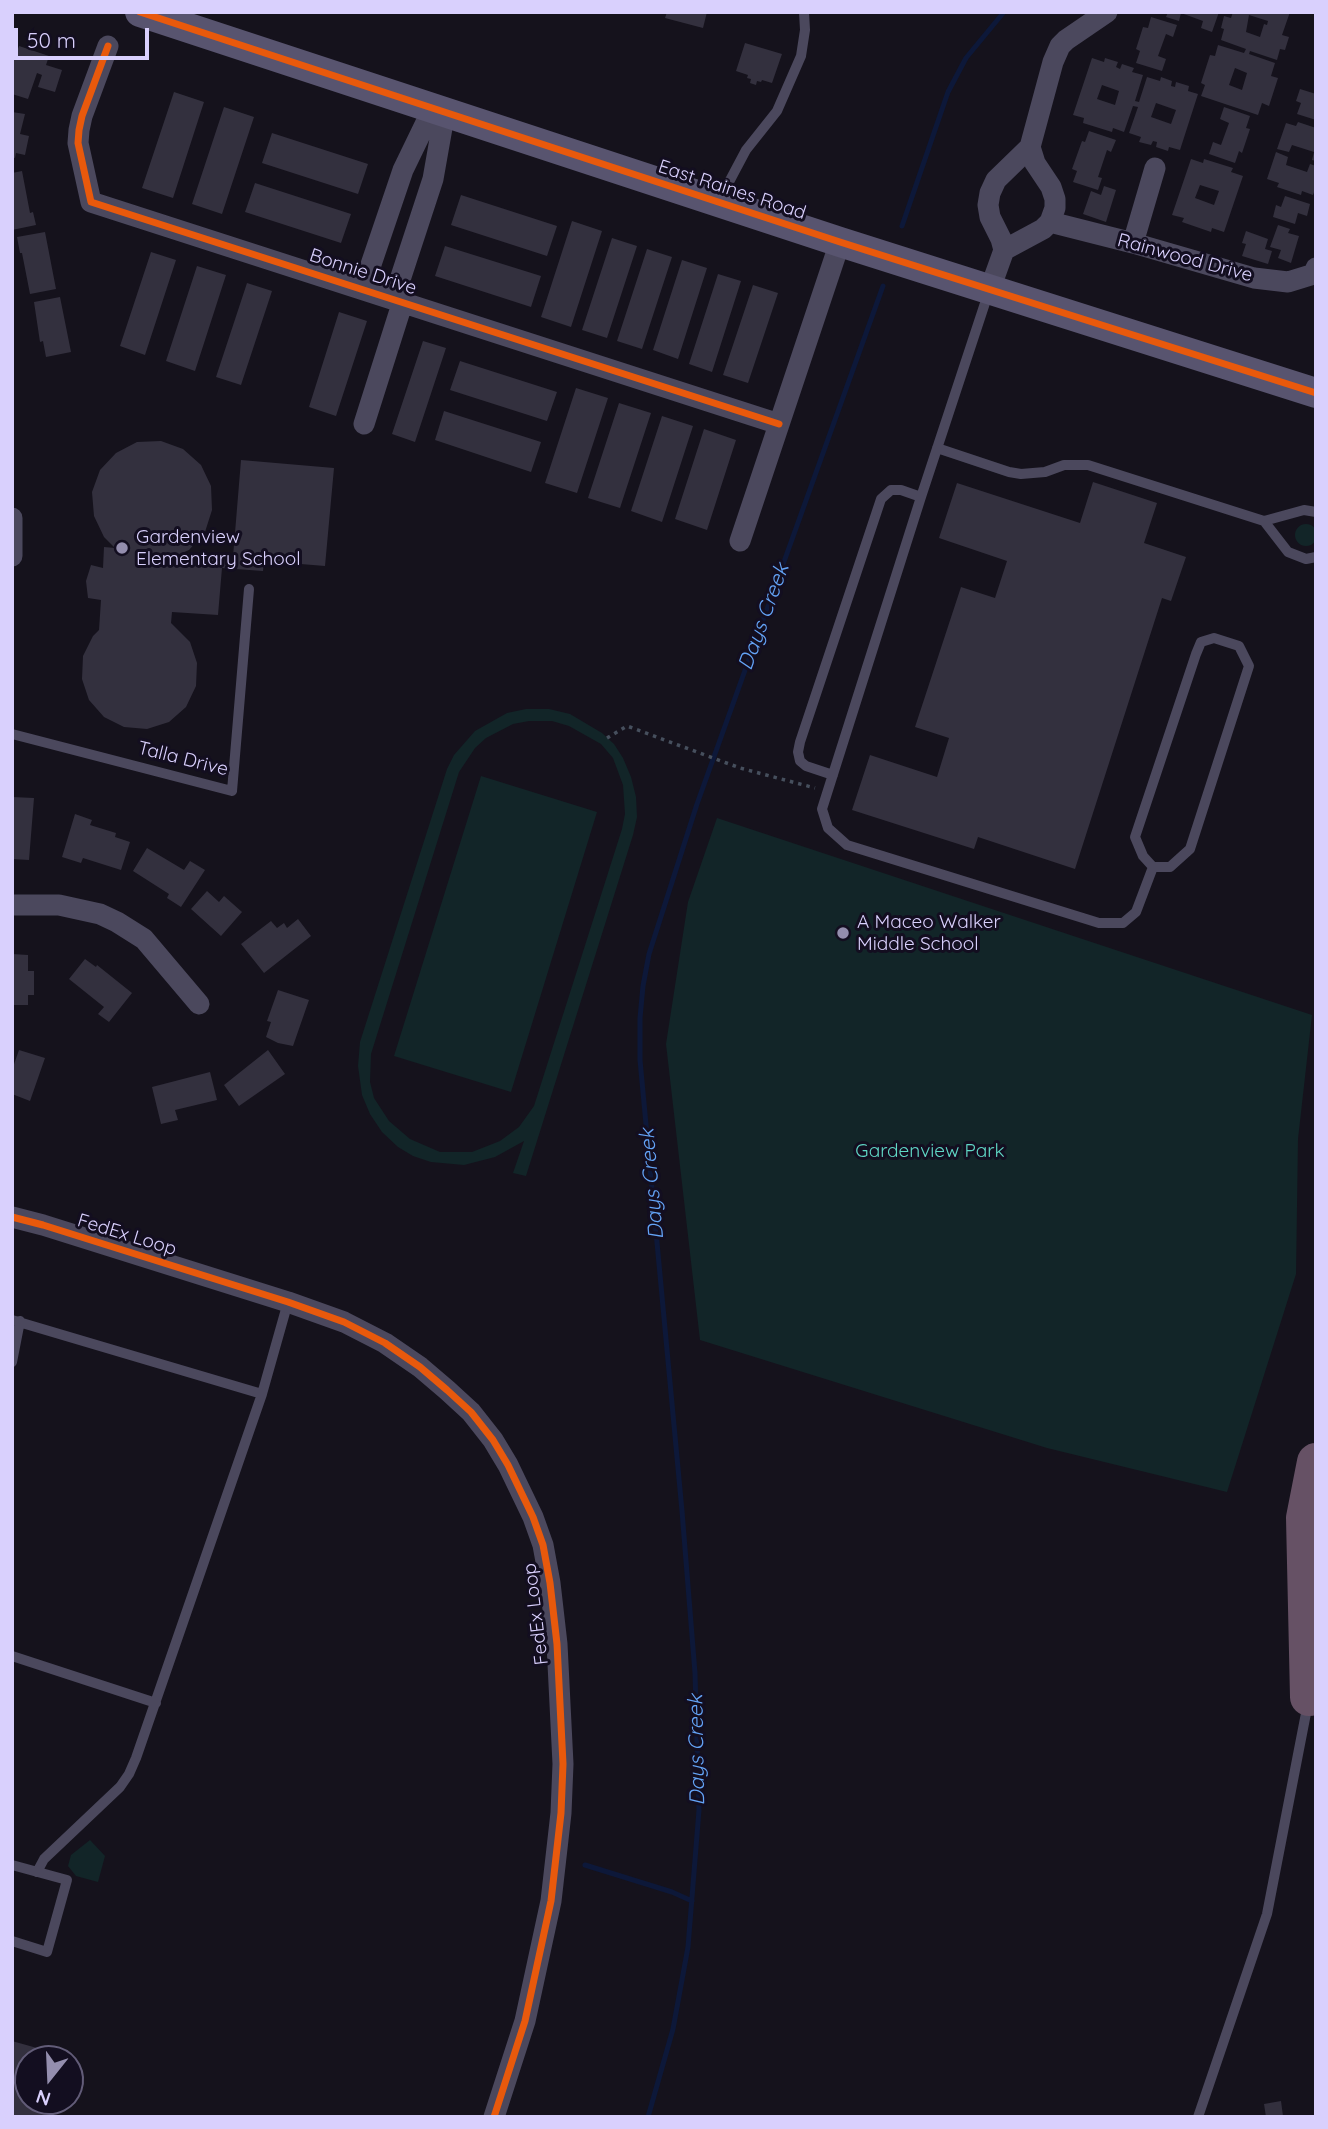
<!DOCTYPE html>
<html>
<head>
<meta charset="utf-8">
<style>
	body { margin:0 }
	#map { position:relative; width:1328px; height:2129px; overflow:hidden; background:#15121c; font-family:Quicksand,sans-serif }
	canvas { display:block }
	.frame { position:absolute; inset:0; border:14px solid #d9d0fd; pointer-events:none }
	.north { position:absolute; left:14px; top:2045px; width:70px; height:70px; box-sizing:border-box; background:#130e20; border:2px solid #625c78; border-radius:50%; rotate:198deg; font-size:19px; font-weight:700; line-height:28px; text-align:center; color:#d9d0fd }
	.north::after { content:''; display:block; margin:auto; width:24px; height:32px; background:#948eae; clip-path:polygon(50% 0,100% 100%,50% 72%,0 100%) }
	.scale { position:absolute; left:14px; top:28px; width:135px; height:32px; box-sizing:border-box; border:4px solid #d9d0fd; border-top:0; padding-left:9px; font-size:21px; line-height:24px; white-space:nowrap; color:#d9d0fd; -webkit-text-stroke:5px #130e20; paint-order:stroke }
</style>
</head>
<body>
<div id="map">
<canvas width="1328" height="2129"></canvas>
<div class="frame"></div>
<div class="north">N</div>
<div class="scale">50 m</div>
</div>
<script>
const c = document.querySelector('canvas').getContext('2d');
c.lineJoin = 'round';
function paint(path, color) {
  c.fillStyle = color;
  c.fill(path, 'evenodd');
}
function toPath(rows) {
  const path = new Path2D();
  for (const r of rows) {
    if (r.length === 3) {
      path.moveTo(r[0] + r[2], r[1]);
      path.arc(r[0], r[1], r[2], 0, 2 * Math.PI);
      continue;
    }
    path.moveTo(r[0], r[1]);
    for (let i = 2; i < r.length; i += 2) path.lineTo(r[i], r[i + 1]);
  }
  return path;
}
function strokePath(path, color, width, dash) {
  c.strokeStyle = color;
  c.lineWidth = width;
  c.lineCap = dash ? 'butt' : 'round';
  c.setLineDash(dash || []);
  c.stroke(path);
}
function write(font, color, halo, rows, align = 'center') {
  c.font = font + ' Quicksand,sans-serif';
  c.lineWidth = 6;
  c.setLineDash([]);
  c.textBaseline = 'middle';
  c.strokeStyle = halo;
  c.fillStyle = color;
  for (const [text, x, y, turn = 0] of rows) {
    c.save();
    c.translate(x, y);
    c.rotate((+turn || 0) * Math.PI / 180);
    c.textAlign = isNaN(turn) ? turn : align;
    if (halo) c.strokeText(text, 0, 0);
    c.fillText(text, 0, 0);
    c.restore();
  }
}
const green = toPath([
	[1306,535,11],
	[526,709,549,709,570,714,602,733,614,744,623,758,631,777,636,797,637,817,633,835,526,1176,513,1173,524,1141,495,1157,464,1165,431,1162,413,1156,398,1147,382,1132,370,1114,362,1095,358,1066,360,1042,447,769,454,755,475,731,507,713],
	[529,721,552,721,569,726,601,744,613,758,623,785,625,814,622,829,534,1106,519,1127,500,1141,472,1152,440,1152,410,1139,389,1121,374,1098,370,1082,371,1054,459,772,475,748,486,738,513,724],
	[481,776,597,812,511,1092,394,1056],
	[717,818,1312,1015,1298,1139,1296,1274,1227,1492,1047,1448,700,1340,666,1044,688,902],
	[90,1840,105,1856,98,1882,76,1876,68,1866,71,1855]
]);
const stream = toPath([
	[902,226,948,92,966,58,1004,12],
	[585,1865,672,1892,692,1901],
	[648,2117,673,2029,688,1947,699,1810,695,1673,682,1511,640,1060,640,1018,643,986,649,954,697,804,883,286]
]);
const building = toPath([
	[667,12,707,12,703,28,665,18],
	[1168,12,1219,12,1212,32,1201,28,1203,21,1181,13,1179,21,1166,17],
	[1233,12,1290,12,1282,35,1289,37,1285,50,1280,49,1277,60,1250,51,1249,54,1275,63,1271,76,1278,78,1269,106,1262,103,1258,115,1201,96,1205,85,1201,83,1210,55,1215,56,1218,45,1244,53,1246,49,1221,40,1224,29,1221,28,1224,16,1231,18],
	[1249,15,1268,21,1267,25,1264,24,1260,37,1246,32],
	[1235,68,1247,73,1242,90,1229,85],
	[1151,17,1177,25,1173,37,1166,34,1158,56,1166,59,1162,71,1136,63,1140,51,1136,49,1143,27,1148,28],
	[745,43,782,54,772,83,762,80,761,82,757,81,756,85,750,83,751,79,747,78,748,75,736,71],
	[19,46,49,56,46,65,62,70,55,92,38,87,42,75,37,73,28,99,12,94,12,66],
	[1092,58,1104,62,1105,58,1118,62,1116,67,1120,69,1122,64,1134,68,1132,72,1143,75,1135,101,1139,102,1147,77,1160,81,1161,77,1172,81,1171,86,1175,87,1176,82,1189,86,1188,91,1198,94,1180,150,1169,147,1168,151,1156,147,1157,142,1153,141,1151,145,1139,142,1141,137,1129,133,1138,107,1133,106,1124,132,1113,128,1112,132,1083,123,1084,118,1073,115],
	[1102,85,1119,91,1115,105,1097,99],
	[1156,103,1176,110,1171,124,1151,117],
	[1300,89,1316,94,1316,120,1297,114,1301,103,1296,101],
	[174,92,204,102,173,198,142,188],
	[224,107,254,117,222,214,192,204],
	[1224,107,1250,116,1246,128,1250,129,1242,153,1239,151,1235,163,1209,154,1213,142,1221,145,1229,123,1220,119],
	[12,112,25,114,20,134,29,136,25,155,16,153,15,158,12,157],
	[1298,122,1316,128,1316,161,1312,160,1314,152,1292,145,1289,152,1277,149,1286,123,1296,126],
	[1089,131,1116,140,1111,152,1107,150,1098,177,1102,178,1098,190,1073,182,1077,171,1072,169,1082,141,1085,142],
	[272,133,368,164,358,194,262,163],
	[1276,152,1288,157,1286,165,1307,172,1310,164,1316,166,1316,187,1313,195,1302,191,1301,195,1277,187,1279,183,1267,179],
	[1191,159,1203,163,1204,159,1233,168,1231,172,1243,176,1224,232,1212,228,1211,232,1182,222,1184,218,1172,215],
	[1200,185,1219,191,1214,205,1195,198],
	[22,171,30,213,33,212,36,225,12,230,12,173],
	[255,183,351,214,341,243,245,212],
	[1104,186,1116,190,1106,222,1083,214,1091,191,1101,195],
	[461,195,557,226,547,256,451,225],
	[1285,196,1310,204,1307,216,1298,213,1295,224,1273,217,1276,205,1281,207],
	[572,221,602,231,571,327,541,317],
	[1278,225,1290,229,1288,233,1299,236,1291,263,1278,258,1281,250,1270,247],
	[1246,231,1268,239,1265,249,1272,251,1268,264,1242,256,1246,244,1242,243],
	[45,232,56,289,30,294,22,253,20,253,17,237],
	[612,238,637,246,607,338,582,330],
	[445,246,541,276,531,307,435,276],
	[647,249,672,257,642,349,617,341],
	[151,252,176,260,145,355,120,346],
	[682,260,707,268,678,359,653,350],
	[197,266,226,275,195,371,166,361],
	[718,274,741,281,712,372,689,364],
	[247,283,272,291,241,385,216,377],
	[753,285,778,293,748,383,723,375],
	[60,297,71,352,46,357,43,341,40,342,34,302],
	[339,312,367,321,336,416,309,407],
	[423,341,446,348,415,442,392,434],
	[460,361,557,392,547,421,450,390],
	[576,388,608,398,577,493,545,483],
	[619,403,651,413,620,508,588,498],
	[444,411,541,442,531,472,435,440],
	[662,416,693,426,662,522,631,511],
	[704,429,736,440,707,530,675,519],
	[161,441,183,449,201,465,211,486,212,510,205,532,189,550,182,553,233,557,241,460,334,468,325,566,264,561,263,571,222,568,218,615,172,612,171,623,190,642,197,663,196,686,186,707,169,722,147,729,124,727,104,717,89,700,82,679,83,656,93,636,99,630,101,600,88,598,86,581,91,565,103,568,104,547,115,548,104,537,94,516,92,492,100,470,116,453,137,442],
	[1093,482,1157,503,1144,543,1186,557,1171,601,1162,598,1075,869,978,837,974,849,852,810,870,755,937,777,949,738,915,727,961,587,995,598,1007,561,939,538,957,483,1080,523],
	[12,797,34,798,29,860,12,859],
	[75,814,92,820,90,825,116,833,115,837,130,842,121,870,83,858,81,863,62,857],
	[147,848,184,870,190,861,205,870,181,907,167,898,169,894,133,871],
	[207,891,219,902,224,896,242,912,221,936,191,909],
	[298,919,311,936,264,973,241,944,271,921,277,928,284,923,287,928],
	[12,954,28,955,28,971,34,971,34,995,28,995,28,1005,12,1005],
	[85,959,96,967,97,965,132,993,109,1022,98,1014,104,1007,69,979],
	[278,990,309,1000,293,1046,278,1043,266,1037,271,1022,267,1021],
	[19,1050,45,1058,30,1101,12,1094,12,1070],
	[268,1050,285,1074,239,1106,224,1085],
	[210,1072,217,1100,175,1110,178,1120,161,1124,152,1087],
	[12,2041,69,2057,69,2059,28,2059,28,2101,57,2101,53,2117,12,2117],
	[1281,2101,1283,2116,1266,2117,1264,2104]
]);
const path = toPath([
	[607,738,627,726,740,768,815,788]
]);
const service = toPath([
	[720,199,746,150,777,111,801,56,805,30,804,12],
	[989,291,921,497,822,809,828,828,847,845,1099,923,1123,923,1136,912,1153,867,1143,856,1135,837,1196,654,1201,642,1214,638,1239,646,1249,666,1190,849,1170,867,1153,867],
	[937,448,1009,472,1021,474,1045,472,1064,465,1088,465,1264,521,1288,552,1306,559,1316,557],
	[1264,521,1304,510,1316,512],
	[12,734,232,791,249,589],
	[833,775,806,766,800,761,798,752,800,742,881,499,891,490,901,490,921,497],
	[12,1320,262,1394],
	[12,1362,20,1321],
	[12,1656,156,1703],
	[12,1865,67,1880,47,1952,12,1941],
	[37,1872,44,1859,120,1787,129,1774,136,1758,262,1394,288,1302],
	[1198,2117,1267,1914,1308,1703]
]);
const minor = toPath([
	[108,46,82,116,79,130,78,143,91,202,779,424],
	[1050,222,1133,243,1254,278,1288,282,1314,274,1316,268],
	[1133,243,1155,168],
	[1004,250,1043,229,1050,222,1055,208,1055,199,1051,187,1035,163,1030,147],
	[363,288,403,170,433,108],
	[990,289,1004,250,1001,239,990,217,988,205,990,193,996,180,1030,147,1053,62,1060,46,1066,40,1107,12],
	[394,298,433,179,445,111],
	[364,424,403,301],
	[12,518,12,556],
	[740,541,840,242],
	[12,905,59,905,100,914,117,922,144,939,199,1004],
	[12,1217,43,1225,288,1302,344,1322,385,1343,420,1367,447,1390,471,1412,493,1440,508,1465,533,1517,543,1545,550,1583,557,1644,563,1764,561,1813,551,1901,525,2021,494,2117]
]);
const secondary = toPath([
	[140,12,840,242,1316,393]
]);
const motorway = toPath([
	[1309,1697,1305,1518,1316,1462]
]);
const cycleway = toPath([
	[140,12,840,242,1316,393],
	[108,46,82,116,79,130,78,143,91,202,779,424],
	[12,1217,43,1225,288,1302,344,1322,385,1343,420,1367,447,1390,471,1412,493,1440,508,1465,533,1517,543,1545,550,1583,557,1644,563,1764,561,1813,551,1901,525,2021,494,2117]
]);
const markers = [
	[122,548,7,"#948eae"],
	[843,933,7,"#948eae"]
];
const streetNames = [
	["East Raines Road",732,190,18],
	["Rainwood Drive",1185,258,15],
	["Bonnie Drive",363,272,18],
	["Talla Drive",183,759,14],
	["FedEx Loop",127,1235,17],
	["FedEx Loop",536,1614,-97]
];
const poiNames = [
	["Gardenview",136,537],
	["Elementary School",136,559],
	["A Maceo Walker",857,922],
	["Middle School",857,944]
];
const parkNames = [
	["Gardenview Park",930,1151]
];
const waterNames = [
	["Days Creek",764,617,-70],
	["Days Creek",652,1184,-95],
	["Days Creek",697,1750,-91]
];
paint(green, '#122528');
strokePath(stream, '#0d1839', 5);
paint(building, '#33303e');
strokePath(path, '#464f5d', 3.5, [3.5, 5]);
strokePath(service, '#4b485d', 10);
strokePath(minor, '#4b485d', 21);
strokePath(secondary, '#58546f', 30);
strokePath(motorway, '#665165', 38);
strokePath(cycleway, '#e8590c', 7);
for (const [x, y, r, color] of markers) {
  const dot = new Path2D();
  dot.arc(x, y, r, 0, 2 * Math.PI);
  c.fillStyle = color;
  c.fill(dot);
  strokePath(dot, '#130e20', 2.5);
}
write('19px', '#d9d0fd', '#130e20', streetNames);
write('19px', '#d9d0fd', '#130e20', poiNames, 'left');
write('19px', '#60d8c6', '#130e20', parkNames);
write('italic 21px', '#64a4f7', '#130e20', waterNames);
</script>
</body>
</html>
